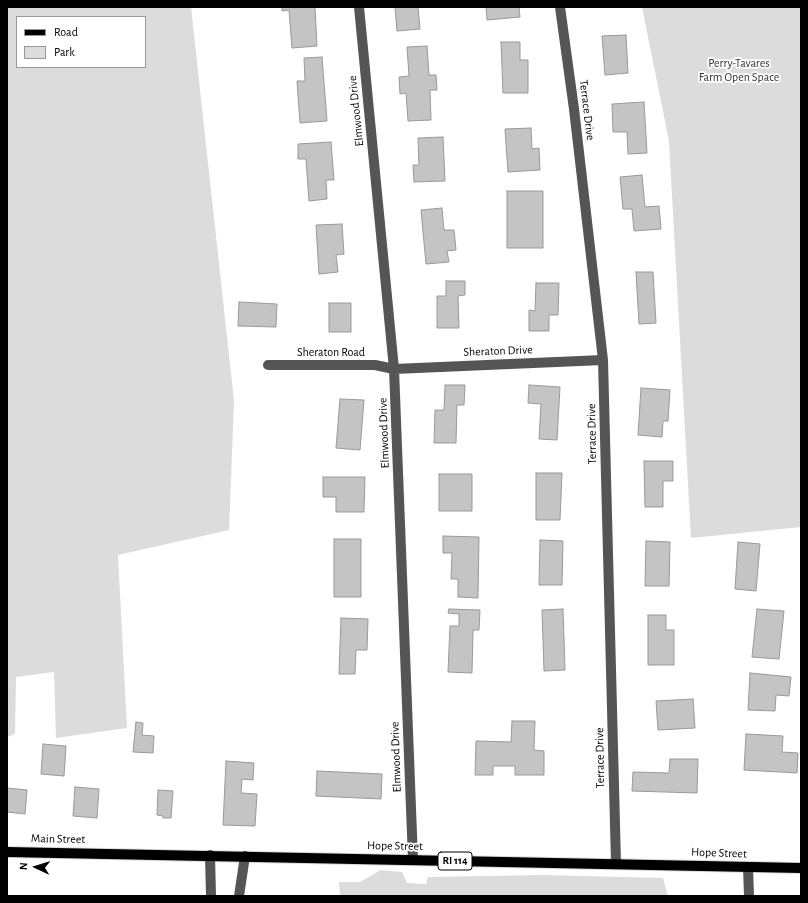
<!DOCTYPE html>
<html>
<head>
<meta charset="utf-8">
<style>
	body { margin:0 }
	#map { position:relative; width:808px; height:903px; overflow:hidden; background:#fff; font-family:"Alegreya Sans",sans-serif }
	canvas { display:block }
	.frame { position:absolute; inset:0; border:8px solid #000; pointer-events:none }
	.legend { position:absolute; left:16px; top:16px; width:130px; height:52px; box-sizing:border-box; background:#fff; border:1px solid #999; margin:0; padding:5px 7px; list-style:none; font-size:12px; color:#000 }
	.legend li { display:flex; align-items:center; gap:8px; height:20px }
	.legend b { width:20px; border:1px solid #999 }
	.north { position:absolute; left:16px; top:847px; width:40px; height:40px; -webkit-text-stroke:3px #fff; paint-order:stroke; rotate:274deg; font-size:11px; font-weight:700; line-height:16px; text-align:center; color:#000 }
	.north::after { content:''; display:block; margin:auto; width:14px; height:18px; background:#000; clip-path:polygon(50% 0,100% 100%,50% 72%,0 100%) }
</style>
</head>
<body>
<div id="map">
<canvas width="808" height="903"></canvas>
<div class="frame"></div>
<ul class="legend">
<li><b style="height:5px;background:#000"></b>Road</li>
<li><b style="height:11px;background:#dcdcdc"></b>Park</li>
</ul>
<div class="north">N</div>
</div>
<script>
const c = document.querySelector('canvas').getContext('2d');
c.lineJoin = 'round';
function paint(path, color) {
  c.fillStyle = color;
  c.fill(path, 'evenodd');
}
function toPath(rows) {
  const path = new Path2D();
  for (const r of rows) {
    path.moveTo(r[0], r[1]);
    for (let i = 2; i < r.length; i += 2) path.lineTo(r[i], r[i + 1]);
  }
  return path;
}
function strokePath(path, color, width, dash) {
  c.strokeStyle = color;
  c.lineWidth = width;
  c.lineCap = dash ? 'butt' : 'round';
  c.setLineDash(dash || []);
  c.stroke(path);
}
function write(font, color, halo, rows, align = 'center') {
  c.font = font + ' "Alegreya Sans",sans-serif';
  c.lineWidth = 3.5;
  c.setLineDash([]);
  c.textBaseline = 'middle';
  c.strokeStyle = halo;
  c.fillStyle = color;
  for (const [text, x, y, turn = 0] of rows) {
    c.save();
    c.translate(x, y);
    c.rotate((+turn || 0) * Math.PI / 180);
    c.textAlign = isNaN(turn) ? turn : align;
    if (halo) c.strokeText(text, 0, 0);
    c.fillText(text, 0, 0);
    c.restore();
  }
}
const green = toPath([
	[7,7,191,7,234,401,229,530,118,555,127,728,56,738,54,672,16,677,15,734,7,737],
	[17,17,145,17,145,67,17,67],
	[642,7,801,7,801,527,691,538,669,141],
	[381,870,402,872,407,883,426,884,428,877,543,875,663,878,668,896,339,896,340,894,339,882,360,882]
]);
const building = toPath([
	[282,7,315,7,317,46,292,48,289,10,282,11,282,7],
	[395,7,423,7,418,7,420,29,397,31,395,7],
	[486,7,519,7,520,17,487,20,486,7],
	[626,35,628,73,605,75,602,36,626,35],
	[501,42,520,42,520,60,528,60,528,93,503,93,501,42],
	[427,46,429,75,436,75,437,90,430,90,431,120,408,121,406,93,400,94,399,77,409,76,407,47,427,46],
	[322,57,327,121,300,123,297,81,305,81,304,58,322,57],
	[644,102,647,153,628,154,627,132,613,132,612,104,644,102],
	[531,128,532,149,539,148,540,170,508,172,505,129,531,128],
	[443,137,445,181,414,182,413,165,419,165,418,138,443,137],
	[331,142,334,180,326,180,327,199,309,201,306,159,298,159,298,144,331,142],
	[642,175,645,207,659,206,661,229,634,231,632,209,623,209,620,177,642,175],
	[507,191,543,191,543,248,507,248,507,191],
	[442,208,444,230,454,230,456,250,447,251,449,262,426,264,421,210,442,208],
	[342,224,344,254,336,255,338,272,319,274,316,225,342,224],
	[636,272,653,272,656,323,639,324,636,272],
	[446,281,465,281,465,295,458,296,459,328,437,328,437,296,446,296,446,281],
	[536,283,559,283,558,315,549,315,549,331,529,331,529,310,535,311,536,283],
	[239,302,277,304,276,327,238,326,239,302],
	[329,303,351,303,351,332,329,332,329,303],
	[445,385,465,385,464,405,457,405,456,443,434,443,435,410,444,410,445,385],
	[529,385,560,387,557,440,539,439,541,404,528,403,529,385],
	[641,388,670,390,668,421,663,421,662,437,638,435,641,388],
	[340,399,364,400,360,450,336,448,340,399],
	[644,461,673,461,673,481,663,481,663,507,645,507,644,461],
	[536,473,562,473,560,520,536,520,536,473],
	[439,474,472,474,472,511,439,511,439,474],
	[323,477,365,477,364,512,336,512,336,497,323,497,323,477],
	[443,536,479,537,478,598,458,597,458,579,451,579,452,553,443,553,443,536],
	[334,539,361,539,361,597,334,597,334,539],
	[540,540,563,541,562,585,539,585,540,540],
	[646,541,670,542,669,586,645,586,646,541],
	[738,542,760,544,756,591,735,589,738,542],
	[449,609,480,610,479,630,473,630,472,673,448,672,450,626,459,626,459,614,448,613,449,609],
	[563,609,565,670,544,671,542,610,563,609],
	[757,609,784,611,779,659,752,657,757,609],
	[648,615,666,615,666,630,674,630,674,665,648,665,648,615],
	[341,618,368,619,367,650,356,650,355,674,339,674,341,618],
	[750,673,791,677,789,696,776,695,775,711,748,710,750,673],
	[693,699,695,728,658,730,656,701,693,699],
	[512,721,535,721,534,750,544,751,544,775,515,775,515,766,493,766,493,775,475,775,476,741,511,742,512,721],
	[136,722,143,723,142,735,154,736,153,753,133,752,136,722],
	[746,734,783,736,782,752,798,753,797,773,744,770,746,734],
	[43,744,66,746,64,776,41,774,43,744],
	[670,759,698,759,697,793,632,791,633,772,669,773,670,759],
	[226,761,254,763,253,780,242,779,241,793,257,794,255,826,223,825,226,761],
	[317,771,382,774,381,799,316,796,317,771],
	[75,787,99,789,97,818,73,816,75,787],
	[7,788,27,790,25,814,7,812,7,788],
	[158,790,173,791,171,818,163,818,163,816,157,815,158,790]
]);
const minor = toPath([
	[359,7,394,369,413,860],
	[560,7,574,109,603,360,616,863],
	[268,365,375,365,394,369,603,360],
	[210,855,211,896],
	[748,867,749,896],
	[239,896,245,856]
]);
const major = toPath([
	[7,852,801,868]
]);
const shields = [
	[455,861,34]
];
const shieldNames = [
	["RI 114",455,861]
];
const parkNames = [
	["Perry-Tavares",739,63],
	["Farm Open Space",739,77]
];
const streetNames = [
	["Terrace Drive",587,110,83],
	["Elmwood Drive",356,111,-96],
	["Sheraton Drive",498,351,-2],
	["Sheraton Road",331,352],
	["Elmwood Drive",384,433,-92],
	["Terrace Drive",592,434,-91],
	["Elmwood Drive",396,757,-92],
	["Terrace Drive",600,758,-91],
	["Main Street",58,839,1],
	["Hope Street",395,846,1],
	["Hope Street",719,853,2]
];
paint(green, '#dcdcdc');
paint(building, '#c4c4c4');
strokePath(building, '#999', 1);
strokePath(major, '#dbdbdb', 12);
strokePath(minor, '#555', 10);
strokePath(major, '#000', 10);
for (const [x, y, w] of shields) {
  const box = new Path2D();
  box.roundRect(x - w / 2, y - 9, w, 18, 3);
  c.fillStyle = '#fff';
  c.fill(box);
  strokePath(box, '#000', 1);
}
write('bold 11px', '#000', null, shieldNames);
write('12px', '#333', '#fff', parkNames);
write('12px', '#000', '#fff', streetNames);
</script>
</body>
</html>
